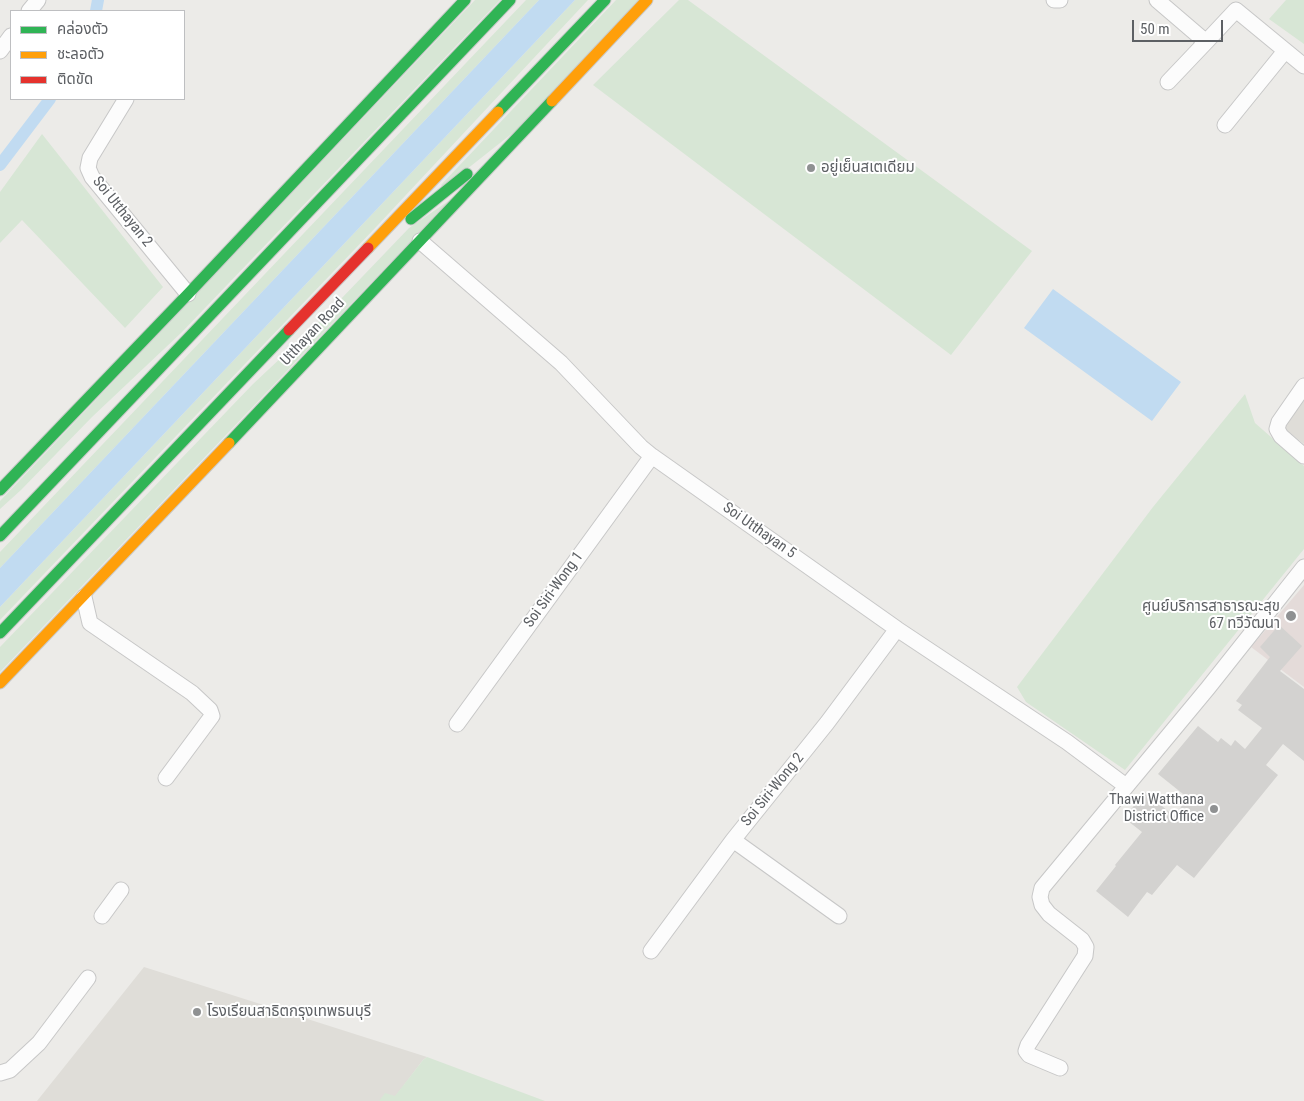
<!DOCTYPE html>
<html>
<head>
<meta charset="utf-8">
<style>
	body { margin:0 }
	#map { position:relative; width:1304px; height:1101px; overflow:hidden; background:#ecebe8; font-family:"Roboto Condensed","Noto Sans Thai",sans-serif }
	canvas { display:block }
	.legend { position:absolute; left:10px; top:10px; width:175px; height:90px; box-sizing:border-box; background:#fff; border:1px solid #bebfc1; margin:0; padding:6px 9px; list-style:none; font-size:15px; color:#5d6064 }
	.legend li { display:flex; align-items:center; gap:10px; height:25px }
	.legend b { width:25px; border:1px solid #bebfc1 }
	.scale { position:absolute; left:1132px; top:20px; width:91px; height:22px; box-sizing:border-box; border:2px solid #5d6064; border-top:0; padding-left:6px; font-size:15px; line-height:18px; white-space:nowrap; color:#5d6064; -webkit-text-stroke:4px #fff; paint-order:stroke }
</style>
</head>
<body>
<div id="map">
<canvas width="1304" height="1101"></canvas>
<ul class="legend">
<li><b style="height:6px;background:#30b455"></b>คล่องตัว</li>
<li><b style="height:6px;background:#ff9f0a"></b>ชะลอตัว</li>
<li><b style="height:6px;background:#e5322d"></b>ติดขัด</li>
</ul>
<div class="scale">50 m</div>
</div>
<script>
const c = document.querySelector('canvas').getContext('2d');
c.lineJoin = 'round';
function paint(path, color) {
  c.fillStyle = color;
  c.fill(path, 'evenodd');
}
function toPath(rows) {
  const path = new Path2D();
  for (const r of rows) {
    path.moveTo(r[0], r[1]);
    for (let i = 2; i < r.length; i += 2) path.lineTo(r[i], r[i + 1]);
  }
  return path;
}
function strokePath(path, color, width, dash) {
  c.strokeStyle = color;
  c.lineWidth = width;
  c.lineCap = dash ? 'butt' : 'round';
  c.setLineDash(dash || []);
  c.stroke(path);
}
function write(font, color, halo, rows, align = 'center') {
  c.font = font + ' "Roboto Condensed","Noto Sans Thai",sans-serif';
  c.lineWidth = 4;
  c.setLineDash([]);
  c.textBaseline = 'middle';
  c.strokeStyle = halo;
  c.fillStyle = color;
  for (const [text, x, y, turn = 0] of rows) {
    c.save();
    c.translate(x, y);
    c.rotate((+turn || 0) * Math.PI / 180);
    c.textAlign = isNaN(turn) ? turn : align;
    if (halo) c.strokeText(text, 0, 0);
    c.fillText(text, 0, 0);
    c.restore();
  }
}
const education = toPath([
	[1304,401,1304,444,1283,428],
	[144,967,427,1057,423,1060,392,1101,37,1101]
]);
const medical = toPath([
	[1304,585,1304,687,1251,647]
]);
const green = toPath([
	[475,0,500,0,182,332,92,417,21,490,0,509,0,501],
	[526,0,539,0,0,568,0,552],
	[575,0,588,0,377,226,0,620,0,607],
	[616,0,639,0,519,128,443,188,441,185],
	[679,0,688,0,1032,251,951,355,593,85],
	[1286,0,1304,0,1304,44,1269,19],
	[42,134,163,287,125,328,22,220,0,243,0,192],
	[450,200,0,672,0,647,253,384,316,325,409,228],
	[1245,394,1255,423,1304,466,1304,549,1125,770,1026,702,1017,687,1153,507],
	[427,1057,545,1101,546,1101,379,1101,385,1093,395,1096,423,1060]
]);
const water = toPath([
	[539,0,575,0,0,607,0,568],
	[1053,289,1181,382,1152,421,1024,328]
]);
const canal = toPath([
	[96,11,98,0],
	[0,165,50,99]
]);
const building = toPath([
	[1279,625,1302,646,1280,671,1304,689,1304,761,1283,744,1266,765,1278,775,1194,878,1177,865,1152,895,1147,892,1128,917,1096,891,1116,866,1115,865,1142,832,1124,818,1145,792,1174,816,1188,798,1158,774,1198,726,1218,742,1221,738,1231,746,1235,740,1245,749,1262,728,1238,710,1242,705,1236,701,1270,657,1260,647]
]);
const street = toPath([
	[1054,0,1060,0],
	[1157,0,1206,42,1236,10,1304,66],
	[29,11,38,0],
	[0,51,11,36],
	[1168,82,1206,42],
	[126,99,90,158,88,168,92,177,188,294],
	[1225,125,1285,51],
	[420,241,561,363,641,447,652,456,897,629,1067,742,1126,786],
	[1304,386,1279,422,1277,429,1281,436,1304,456],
	[84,597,90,623,192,693,210,710,212,716,166,778],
	[457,724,652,456],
	[733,840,839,916],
	[102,916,121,890],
	[651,951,733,840,827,723,897,629],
	[1060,1068,1029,1055,1026,1051,1028,1045,1085,956,1086,947,1082,940,1049,914,1042,905,1040,897,1042,888,1208,688,1304,567],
	[0,1073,10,1070,39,1043,88,978]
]);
const fast = toPath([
	[498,112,605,0],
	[411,219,467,174],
	[229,443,552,101],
	[0,490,188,294,465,0],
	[0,536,510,0],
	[0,633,289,330]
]);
const slow = toPath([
	[552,101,647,0],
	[368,248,498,112],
	[0,683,229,443]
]);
const jam = toPath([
	[289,330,368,248]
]);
const markers = [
	[811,168,5,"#8f9192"],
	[1291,616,6,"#8f9192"],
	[1214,809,5,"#8f9192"],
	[197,1012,5,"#8f9192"]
];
const poiNames = [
	["อยู่เย็นสเตเดียม",821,168],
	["ศูนย์บริการสาธารณะสุข",1280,607,"right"],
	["67 ทวีวัฒนา",1280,624,"right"],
	["Thawi Watthana",1204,800,"right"],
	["District Office",1204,817,"right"],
	["โรงเรียนสาธิตกรุงเทพธนบุรี",207,1012]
];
const streetNames = [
	["Soi Utthayan 2",122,212,51],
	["Utthayan Road",313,332,-47],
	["Soi Utthayan 5",759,531,35],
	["Soi Siri-Wong 1",554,590,-54],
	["Soi Siri-Wong 2",773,790,-51]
];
paint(education, '#dfddd8');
paint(medical, '#e4dbd9');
paint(green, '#d7e6d5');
paint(water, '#c1dbf1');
strokePath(canal, '#c1dbf1', 12);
paint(building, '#d3d2d0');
strokePath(street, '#c7c7c7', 17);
strokePath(fast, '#c9c9c9', 13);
strokePath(slow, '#c9c9c9', 13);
strokePath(jam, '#c9c9c9', 13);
strokePath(street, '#fcfcfc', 15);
strokePath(fast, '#30b455', 11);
strokePath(slow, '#ff9f0a', 11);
strokePath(jam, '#e5322d', 11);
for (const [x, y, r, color] of markers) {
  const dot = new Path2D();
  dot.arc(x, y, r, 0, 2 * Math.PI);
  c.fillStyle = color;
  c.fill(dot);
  strokePath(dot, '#fff', 2);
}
write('15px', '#5d6064', '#fff', poiNames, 'left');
write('15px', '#5d6064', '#fff', streetNames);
</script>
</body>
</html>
